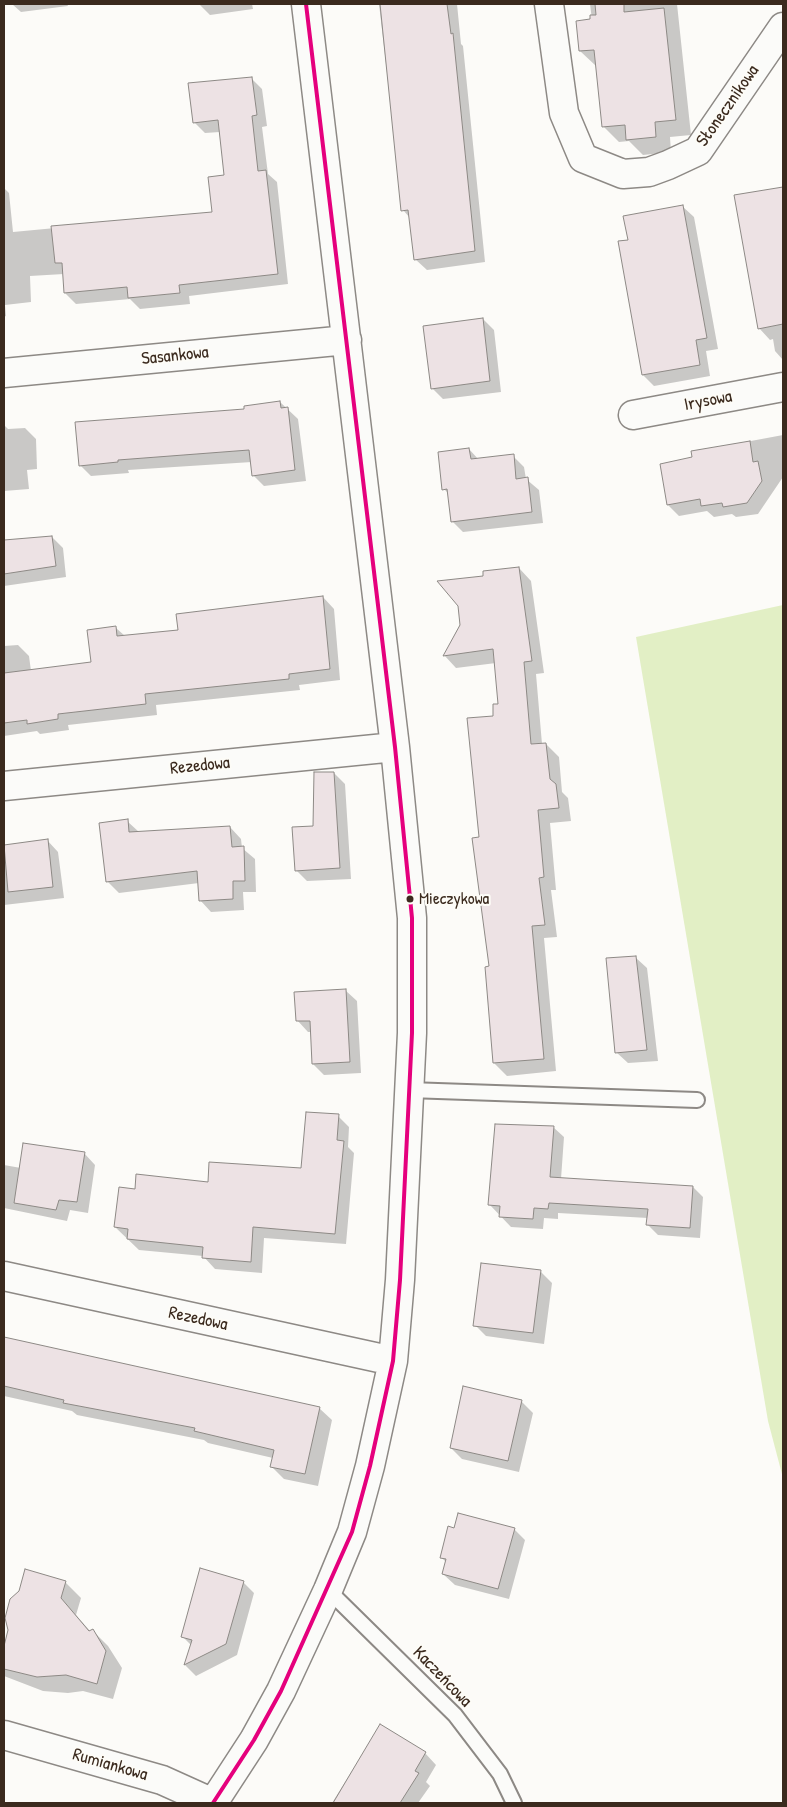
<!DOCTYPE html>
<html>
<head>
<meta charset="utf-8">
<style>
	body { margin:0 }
	#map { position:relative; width:787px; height:1807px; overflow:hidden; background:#fcfbf8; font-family:"Patrick Hand",sans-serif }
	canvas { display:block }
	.frame { position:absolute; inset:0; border:5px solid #3b2a1e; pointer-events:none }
</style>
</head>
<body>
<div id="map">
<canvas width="787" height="1807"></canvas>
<div class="frame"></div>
</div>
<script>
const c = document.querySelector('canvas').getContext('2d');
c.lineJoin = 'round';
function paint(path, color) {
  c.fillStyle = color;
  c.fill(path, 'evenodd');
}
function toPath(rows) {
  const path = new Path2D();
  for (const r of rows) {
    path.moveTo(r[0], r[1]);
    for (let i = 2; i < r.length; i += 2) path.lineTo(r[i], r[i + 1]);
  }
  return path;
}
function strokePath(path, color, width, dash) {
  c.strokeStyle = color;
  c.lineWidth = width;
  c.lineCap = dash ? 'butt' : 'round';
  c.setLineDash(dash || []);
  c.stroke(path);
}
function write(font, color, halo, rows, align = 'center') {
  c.font = font + ' "Patrick Hand",sans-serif';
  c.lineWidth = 4;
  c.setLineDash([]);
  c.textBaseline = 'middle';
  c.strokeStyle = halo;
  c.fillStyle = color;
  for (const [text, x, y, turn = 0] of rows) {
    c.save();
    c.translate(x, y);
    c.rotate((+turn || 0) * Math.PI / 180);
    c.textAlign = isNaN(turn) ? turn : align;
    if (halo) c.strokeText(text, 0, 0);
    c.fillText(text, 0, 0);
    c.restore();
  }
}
const green = toPath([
	[783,605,783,1478,768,1421,636,637]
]);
const shadow = toPath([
	[12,4,67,4,68,6,21,12],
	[199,4,252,4,253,9,210,15],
	[379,4,457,4,461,44,463,46,485,262,427,270,415,259,410,218,403,210],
	[590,4,677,4,691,135,670,137,671,152,643,155,629,141,619,142,604,127,596,66,580,51,592,20],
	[251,78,262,89,267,126,262,127,268,174,277,182,288,284,189,296,190,304,140,309,130,299,76,304,65,293,64,274,30,276,31,302,5,305,6,316,4,317,4,188,9,193,13,232,214,213,225,176,220,132,205,133,194,122],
	[783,188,783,360,775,351,773,339,770,340,759,328,736,196],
	[682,206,694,217,718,349,706,351,710,376,654,386,643,375,629,241],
	[483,319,494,330,501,392,443,399,432,388],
	[280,402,298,419,306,481,264,486,253,475,252,462,128,470,129,473,91,476,80,465,246,410],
	[4,425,8,429,25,428,36,439,37,469,27,470,29,489,4,491],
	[783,435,783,477,758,514,736,517,732,514,714,517,707,511,679,516,668,505,693,458,692,452],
	[469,449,479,460,513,456,524,467,526,479,539,490,543,523,463,532,452,521,449,494,444,489],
	[52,537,63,548,66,577,4,586,4,541],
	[519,568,531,581,544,673,536,674,542,744,546,744,559,757,562,792,568,798,571,821,550,823,556,890,551,890,557,937,544,938,556,1071,507,1076,494,1063,490,967,480,838,494,717,500,705,496,663,456,668,444,655,485,577],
	[323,597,334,609,340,680,299,685,300,690,156,705,157,715,68,725,69,730,40,734,37,731,4,736,4,646,18,645,29,656,31,671,92,663,116,628,125,636,180,631],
	[334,773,345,784,351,879,307,881,296,870],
	[127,821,139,832,230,827,241,839,242,848,255,859,256,892,243,892,244,910,211,912,200,900,199,883,119,893,108,882,100,824],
	[47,840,58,852,64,898,4,905,4,846],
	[635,957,647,968,658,1061,628,1063,616,1052],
	[345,990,357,1001,361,1073,324,1075,313,1064,312,1032,308,1032,297,1020],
	[338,1116,349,1127,348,1147,354,1153,346,1244,264,1238,262,1273,215,1269,203,1256,139,1250,115,1227,136,1190,209,1184,302,1169],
	[553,1127,564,1137,561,1179,693,1187,703,1197,700,1238,658,1235,647,1224,648,1218,558,1213,558,1219,544,1218,543,1229,511,1227,489,1204],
	[84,1153,95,1165,88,1213,70,1210,67,1221,4,1208,4,1165,21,1168],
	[541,1272,552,1283,544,1344,486,1336,475,1325],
	[4,1338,319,1408,332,1420,318,1486,284,1479,271,1466,273,1458,208,1443,204,1440,77,1415,72,1411,4,1396],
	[521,1401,533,1413,519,1472,462,1459,451,1448],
	[455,1529,514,1529,525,1540,509,1599,455,1585,443,1574,446,1562,441,1557],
	[65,1582,81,1598,76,1615,90,1631,92,1630,108,1646,122,1668,113,1699,83,1691,68,1693,43,1691,4,1676,4,1647,13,1641],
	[243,1582,254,1593,237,1655,196,1676,185,1665,191,1645,182,1636],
	[380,1726,425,1753,436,1765,426,1782,430,1786,418,1803,332,1803]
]);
const building = toPath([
	[380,4,447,4,451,34,453,33,475,251,414,260,408,210,401,211,380,4],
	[595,4,624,4,624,12,664,8,676,120,655,122,656,137,626,140,625,125,602,127,594,50,579,51,576,21,590,19,590,15,596,15,595,4],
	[252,77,257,115,252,116,258,171,266,170,278,274,179,285,180,293,128,298,127,287,64,293,62,263,55,263,51,226,212,212,208,177,224,175,218,120,193,123,188,83,252,77],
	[783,187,783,324,758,329,734,195,783,187],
	[683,205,707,338,696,340,700,365,642,375,618,241,628,240,623,216,683,205],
	[483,318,490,381,431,389,423,326,483,318],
	[280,401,281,408,288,407,295,470,252,476,249,450,118,460,118,462,79,466,75,422,244,409,244,406,280,401],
	[750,441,753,462,758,461,762,481,747,503,723,507,722,503,701,506,700,499,667,505,660,464,692,457,691,451,750,441],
	[469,448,471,459,514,454,516,479,528,477,532,512,451,522,447,489,442,490,438,452,469,448],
	[52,536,56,566,4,574,4,540,52,536],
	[519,567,532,661,524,662,531,744,546,743,550,779,556,784,559,808,538,810,544,877,539,878,545,925,532,926,544,1059,493,1063,485,967,489,966,472,838,479,837,467,718,493,716,493,704,498,704,493,649,443,656,460,625,458,606,437,581,483,576,483,571,519,567],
	[323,596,330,669,289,674,289,679,145,694,146,704,58,714,58,719,27,724,27,720,4,723,4,673,91,662,87,630,116,626,117,636,178,630,176,614,323,596],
	[314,772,334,772,340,868,295,871,292,827,313,826,314,772],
	[128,819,129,832,230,826,232,847,244,846,245,881,233,881,233,899,199,901,197,871,106,882,99,823,128,819],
	[48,839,53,887,8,892,4,845,48,839],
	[636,956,647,1050,615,1053,606,958,636,956],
	[346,989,350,1062,312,1064,310,1021,296,1021,294,992,346,989],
	[306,1112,339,1114,337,1140,344,1141,335,1234,253,1227,251,1262,202,1258,203,1247,127,1239,128,1229,114,1227,119,1187,135,1189,136,1174,208,1182,209,1162,301,1168,306,1112],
	[495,1124,554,1126,550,1177,693,1186,690,1228,646,1225,648,1209,549,1203,548,1209,534,1208,533,1219,499,1217,500,1206,488,1205,495,1124],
	[23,1143,85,1152,77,1202,59,1200,56,1210,14,1203,23,1143],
	[481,1263,541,1270,533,1333,473,1326,481,1263],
	[4,1337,320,1407,305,1474,270,1467,274,1450,194,1431,195,1428,63,1403,64,1400,4,1386,4,1337],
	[463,1386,522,1400,508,1461,450,1448,463,1386],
	[458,1513,515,1528,498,1589,442,1574,446,1559,440,1558,448,1526,454,1528,458,1513],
	[200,1568,244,1581,226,1644,184,1665,192,1640,181,1637,200,1568],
	[25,1569,66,1581,61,1598,89,1631,93,1629,106,1651,97,1684,66,1675,37,1677,4,1669,4,1646,8,1630,5,1618,10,1599,19,1591,25,1569],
	[380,1724,426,1752,415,1771,419,1773,400,1803,333,1803,380,1724]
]);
const service = toPath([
	[409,1090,697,1100],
	[328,1590,455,1715,500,1774,514,1803]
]);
const minor = toPath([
	[549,4,564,113,583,158,623,174,649,172,668,165,698,151,783,27],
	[4,373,347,340],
	[633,415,783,387],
	[4,786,395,747],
	[4,1276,393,1361],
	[4,1735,162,1780,213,1803],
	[213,1803,254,1740,281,1691,328,1590,352,1532,370,1466,393,1361,400,1280,412,1033,412,918,395,747,306,4]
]);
const bus1 = toPath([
	[213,1803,254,1740,281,1691,352,1532,370,1466,393,1361,400,1280,412,1033,412,918,395,747,306,4]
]);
const markers = [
	[410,899,4.5,"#3b2a1e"]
];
const busNames = [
	["Mieczykowa",419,899]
];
const streetNames = [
	["Słonecznikowa",728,106,-55],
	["Sasankowa",175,356,-6],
	["Irysowa",708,401,-11],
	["Rezedowa",200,766,-6],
	["Rezedowa",198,1319,12],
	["Kaczeńcowa",442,1677,46],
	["Rumiankowa",110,1765,16]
];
paint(green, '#e2efc5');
paint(shadow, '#0003');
paint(building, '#ede2e4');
strokePath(building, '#8d8985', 1);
strokePath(service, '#8d8985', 18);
strokePath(minor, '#8d8985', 31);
strokePath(service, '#fbfbf9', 14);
strokePath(minor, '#fbfbf9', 28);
strokePath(bus1, '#e5007d', 4);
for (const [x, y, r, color] of markers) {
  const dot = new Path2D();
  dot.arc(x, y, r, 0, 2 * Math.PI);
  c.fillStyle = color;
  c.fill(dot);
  strokePath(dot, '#fdfcf7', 2);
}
write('17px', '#3b2a1e', '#fdfcf7', busNames, 'left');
write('18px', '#3b2a1e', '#fdfcf7', streetNames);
</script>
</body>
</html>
